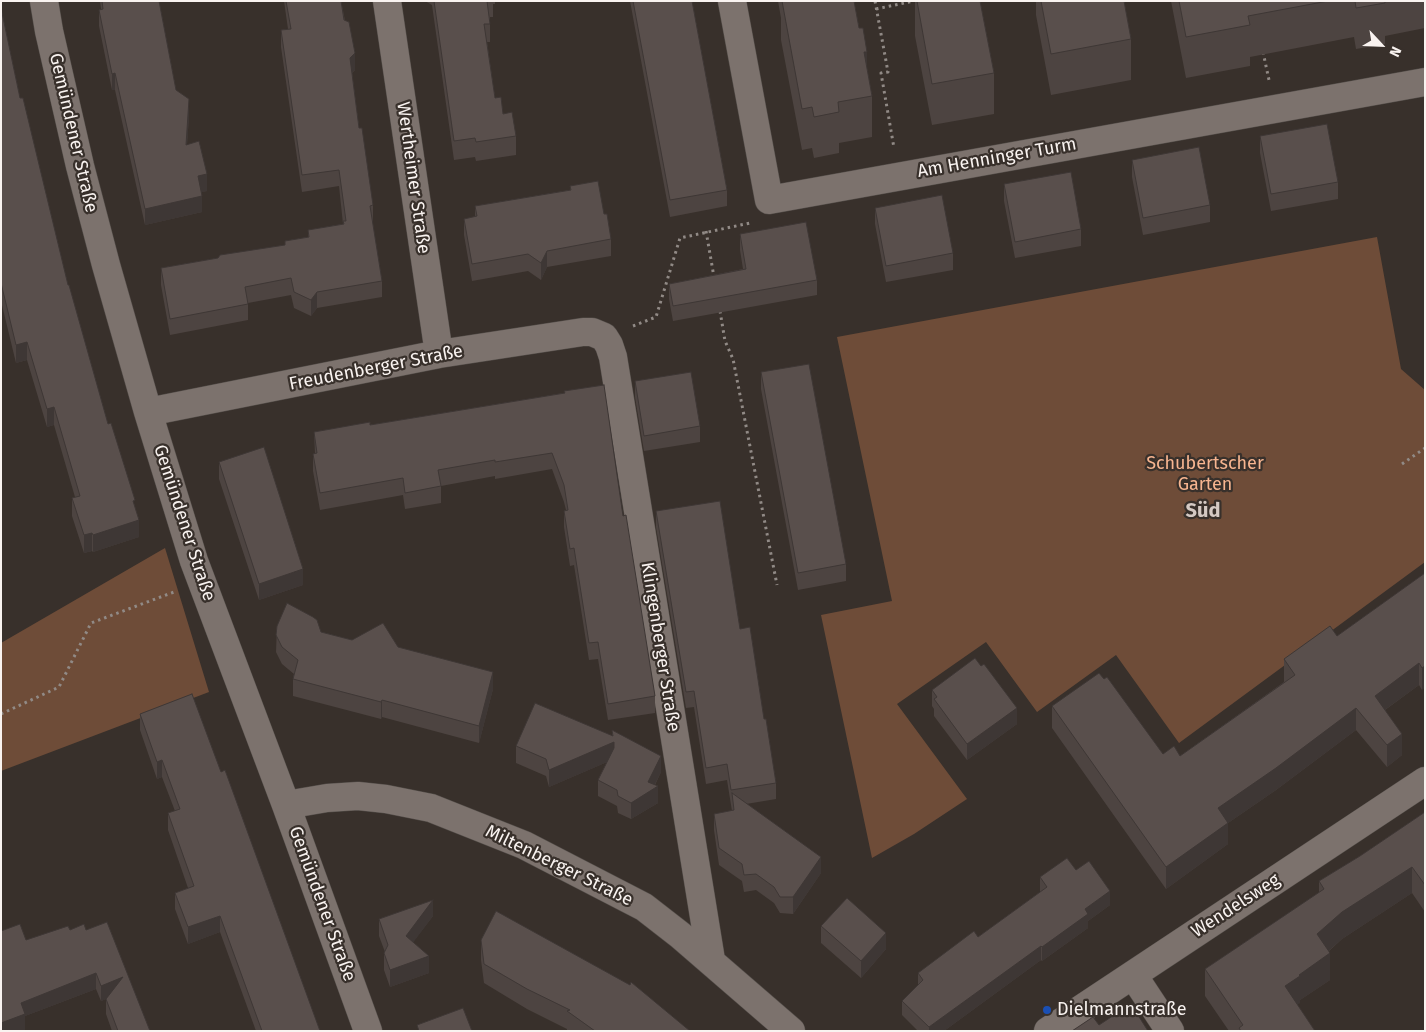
<!DOCTYPE html>
<html>
<head>
<meta charset="utf-8">
<style>
	body { margin:0 }
	#map { position:relative; width:1426px; height:1032px; overflow:hidden; background:#38302b; font-family:"Fira Sans",sans-serif }
	canvas { display:block }
	.frame { position:absolute; inset:0; border:2px solid #f9f3f0; pointer-events:none }
	.north { position:absolute; left:1356px; top:20px; width:50px; height:50px; -webkit-text-stroke:4px #38302b; paint-order:stroke; rotate:115deg; font-size:14px; font-weight:700; line-height:20px; text-align:center; color:#f9f3f0 }
	.north::after { content:''; display:block; margin:auto; width:18px; height:22px; background:#f9f3f0; clip-path:polygon(50% 0,100% 100%,50% 72%,0 100%) }
</style>
</head>
<body>
<div id="map">
<canvas width="1426" height="1032"></canvas>
<div class="frame"></div>
<div class="north">N</div>
</div>
<script>
const c = document.querySelector('canvas').getContext('2d');
c.lineJoin = 'round';
function paint(path, color) {
  c.fillStyle = color;
  c.fill(path, 'evenodd');
}
function toPath(rows) {
  const path = new Path2D();
  for (const r of rows) {
    path.moveTo(r[0], r[1]);
    for (let i = 2; i < r.length; i += 2) path.lineTo(r[i], r[i + 1]);
  }
  return path;
}
function strokePath(path, color, width, dash) {
  c.strokeStyle = color;
  c.lineWidth = width;
  c.lineCap = dash ? 'butt' : 'round';
  c.setLineDash(dash || []);
  c.stroke(path);
}
function write(font, color, halo, rows, align = 'center') {
  c.font = font + ' "Fira Sans",sans-serif';
  c.lineWidth = 4.5;
  c.setLineDash([]);
  c.textBaseline = 'middle';
  c.strokeStyle = halo;
  c.fillStyle = color;
  for (const [text, x, y, turn = 0] of rows) {
    c.save();
    c.translate(x, y);
    c.rotate((+turn || 0) * Math.PI / 180);
    c.textAlign = isNaN(turn) ? turn : align;
    if (halo) c.strokeText(text, 0, 0);
    c.fillText(text, 0, 0);
    c.restore();
  }
}
const green = toPath([
	[1377,237,1401,369,1425,390,1425,562,1179,743,1116,655,1037,712,986,642,897,704,967,799,914,834,872,858,821,615,892,601,837,337],
	[165,548,209,692,1,771,1,643]
]);
const path = toPath([
	[875,1,888,72,881,73,894,148],
	[876,9,914,1],
	[1263,52,1269,80],
	[706,231,714,277],
	[720,311,725,341,733,359,777,585],
	[633,326,656,317,680,238,750,223],
	[1402,464,1425,448],
	[1,714,59,687,91,623,174,592]
]);
const minor = toPath([
	[44,1,49,31,80,166,106,265,148,412,194,561,286,805,368,1031],
	[387,1,439,354],
	[732,1,769,200,1425,82],
	[148,412,439,354,583,332,592,332,604,337,609,345,613,357,711,960],
	[286,805,327,798,358,796,386,799,431,808,524,845,644,907,680,935,791,1031],
	[1133,975,1170,1031],
	[1048,1031,1425,781]
]);
const wall = toPath([
	[100,1,159,1,176,90,189,116,187,144,207,191,201,192,202,212,145,225,115,90,112,90,99,26,99,10,101,9],
	[284,1,341,1,355,70,352,73,359,128,373,205,373,222,372,222,382,281,382,297,317,308,311,316,294,308,291,295,248,303,248,320,170,335,161,285,161,268,218,258,285,245,285,241,308,237,308,230,343,224,339,186,302,192,281,47,281,30,288,29],
	[425,1,495,1,495,4,493,4,493,17,490,17,490,42,487,42,495,98,516,136,516,155,476,161,475,157,454,160,432,5],
	[630,1,692,1,727,190,727,206,670,217],
	[778,1,854,1,872,96,872,137,839,143,839,153,814,158,812,148,802,150,781,40,781,18],
	[915,1,980,1,994,73,994,114,932,125,915,36],
	[1036,1,1124,1,1131,39,1131,80,1051,95,1036,15],
	[1171,1,1425,1,1425,28,1385,36,1385,44,1356,49,1354,37,1250,57,1250,66,1186,78],
	[1,8,20,98,68,285,108,424,135,507,139,537,93,552,92,551,84,553,72,516,72,498,75,497,54,425,47,427,27,360,16,363,1,301],
	[1260,136,1338,182,1338,199,1271,211,1260,153],
	[1132,160,1210,205,1210,222,1143,235,1132,177],
	[1004,184,1081,229,1081,246,1015,258,1004,201],
	[570,186,604,214,611,239,611,256,547,267,541,280,528,271,472,281,464,235,464,219,475,217,475,206,570,190],
	[875,208,953,253,953,270,886,282,875,224],
	[740,234,817,280,817,295,673,321,669,299,669,284,743,269,740,250],
	[761,372,846,564,846,581,798,590,761,389],
	[635,381,700,426,700,442,644,451,635,397],
	[564,393,623,516,655,696,655,713,608,720,598,659,589,660,574,565,570,566,564,527,564,511,566,510,564,502,552,469,495,479,495,476,441,486,441,503,405,509,403,495,320,510,313,471,313,454,315,454,314,432,370,425],
	[219,462,303,585,259,600,219,479],
	[656,511,740,629,764,719,776,783,776,799,746,804,821,873,793,914,780,913,774,903,756,890,744,892,742,881,719,865,714,830,714,814,732,811,727,780,706,784,694,707,686,708,656,527],
	[1425,573,1422,690,1419,685,1385,710,1402,755,1387,767,1356,730,1276,790,1228,823,1228,844,1166,889,1052,728,1052,706,1163,754,1180,756,1284,682,1284,659,1337,636],
	[277,626,321,632,352,640,398,647,493,689,479,743,382,717,381,719,293,696,293,679,294,674,282,664,276,652],
	[932,690,1017,724,967,760,934,716,934,709,932,706],
	[140,714,221,772,320,1031,256,1031,220,932,188,944,175,909,175,893,188,888,168,830,168,813,175,811,162,777,157,779,140,730],
	[612,730,661,772,655,785,658,803,631,819,618,813,617,806,598,796,598,780,607,762,549,787,546,776,516,763,516,746,612,736],
	[1425,812,1425,912,1412,893,1342,939,1329,951,1330,980,1300,1000,1300,1003,1297,1004,1315,1031,1229,1031,1205,996,1205,969,1319,893,1319,881,1360,856],
	[1076,870,1110,905,1088,921,1088,928,1042,961,1041,960,944,1031,918,1031,902,1015,902,1001,918,985,918,973,978,937,1040,892,1040,877],
	[433,916,413,942,429,973,390,987,384,970,384,953,385,952,379,936,379,919],
	[821,926,886,949,861,978,821,943],
	[70,930,86,930,150,1031,112,1031,106,1014,106,999,101,1001,96,989,25,1016,25,1030,22,1031,1,1031,26,940],
	[481,940,690,1031,567,1031,567,1029,527,1009,484,983,481,960]
]);
const shadedWall = toPath([
	[864,52,867,52,867,93],
	[355,53,355,70,350,74,350,58],
	[115,73,115,90,112,90,112,74],
	[189,99,189,116,186,161,186,145],
	[207,174,207,191,198,193,198,176],
	[202,196,202,212,145,225,145,209],
	[547,251,547,267,541,280,541,263],
	[317,292,317,308,311,316,311,300],
	[27,342,27,360,16,363,16,345],
	[54,407,54,425,47,427,47,409],
	[139,520,139,537,93,552,93,535],
	[92,533,92,551,84,553,84,535],
	[303,569,303,585,259,600,259,584],
	[1419,663,1419,685,1375,717,1375,696],
	[1425,666,1425,688,1422,690,1422,668],
	[493,672,493,689,479,743,479,726],
	[382,700,382,717,381,719,381,702],
	[1017,708,1017,724,967,760,967,744],
	[1356,708,1356,730,1276,790,1228,823,1228,844,1166,889,1166,867,1218,808],
	[1402,734,1402,755,1387,767,1387,745],
	[614,742,614,759,549,787,549,770],
	[661,756,661,772,652,790,658,786,658,803,631,819,631,803,648,782],
	[162,760,162,777,157,779,157,762],
	[821,857,821,873,793,914,793,897],
	[1412,867,1412,893,1342,939,1317,961,1317,934,1342,912],
	[1110,891,1110,905,1088,921,1088,928,1042,961,1042,947,1085,909],
	[433,900,433,916,406,952,406,936],
	[220,916,220,932,188,944,188,927],
	[886,933,886,949,861,978,861,961],
	[1041,946,1041,960,944,1031,929,1031,929,1027],
	[1330,953,1330,980,1300,1000,1300,1003,1285,1013,1285,986,1299,975],
	[429,956,429,973,390,987,390,970],
	[96,973,96,989,25,1016,25,1030,22,1031,1,1031,1,1023,21,1003],
	[123,977,123,993,101,1001,101,986]
]);
const building = toPath([
	[102,1,159,1,176,90,189,99,186,145,199,141,207,174,198,176,202,196,145,209,115,73,112,74,99,10,103,9,102,1],
	[286,1,341,1,344,20,349,22,355,53,350,58,359,128,362,128,373,205,370,206,382,281,317,292,311,300,294,292,291,278,245,287,248,304,170,319,161,268,218,258,220,255,285,245,285,241,309,237,308,230,344,224,343,221,346,221,339,170,302,175,281,30,291,29,286,1],
	[434,1,487,1,490,24,484,24,495,98,501,97,503,114,512,112,516,136,476,142,475,138,454,141,434,1],
	[633,1,692,1,727,190,670,200,633,1],
	[782,1,854,1,859,28,863,28,867,52,864,52,872,96,838,102,839,112,814,117,812,107,802,109,782,1],
	[917,1,980,1,994,73,932,84,917,1],
	[1041,1,1124,1,1131,39,1051,54,1041,1],
	[1179,1,1328,1,1248,16,1250,25,1186,37,1179,1],
	[1355,1,1385,1,1385,3,1356,8,1355,1],
	[1,8,20,98,23,98,68,285,69,285,108,424,111,423,135,500,133,501,139,520,93,535,92,533,84,535,72,498,80,496,54,407,47,409,27,342,16,345,1,283,1,8],
	[1327,124,1338,182,1271,194,1260,136,1327,124],
	[1199,147,1210,205,1143,218,1132,160,1199,147],
	[1071,172,1081,229,1015,242,1004,184,1071,172],
	[598,181,604,214,607,214,611,239,547,251,541,263,528,254,472,264,464,219,477,216,475,206,571,190,570,186,598,181],
	[942,195,953,253,886,266,875,208,942,195],
	[806,222,817,280,673,306,669,284,746,269,740,234,806,222],
	[809,364,846,564,798,573,761,372,809,364],
	[691,372,700,426,644,436,635,381,691,372],
	[604,385,623,516,626,515,655,696,608,704,598,642,589,643,574,548,570,549,564,511,568,510,564,485,552,453,495,462,495,460,438,470,441,486,405,493,403,478,320,493,313,454,317,453,314,432,370,422,370,425,565,393,564,391,604,385],
	[264,447,303,569,259,584,219,462,264,447],
	[720,501,740,629,750,627,764,719,766,719,776,783,731,790,727,764,706,768,694,691,686,692,656,511,720,501],
	[1425,573,1425,666,1422,668,1419,663,1375,696,1402,734,1387,745,1356,708,1276,768,1218,808,1228,823,1166,867,1052,706,1099,673,1104,679,1107,677,1163,754,1174,746,1180,756,1295,675,1284,659,1330,626,1337,636,1425,573],
	[287,603,313,617,317,620,321,632,352,640,383,623,398,647,493,672,479,726,382,700,381,702,293,679,298,660,282,647,276,635,277,626,287,603],
	[975,658,981,666,984,664,1017,708,967,744,934,699,937,697,932,690,975,658],
	[192,694,221,772,225,770,320,1031,262,1031,220,916,188,927,175,893,194,886,168,813,180,809,162,760,157,762,140,714,192,694],
	[535,703,613,736,612,730,661,756,648,782,658,786,631,803,618,796,617,790,598,780,614,748,614,742,549,770,546,759,516,746,535,703],
	[732,793,821,857,793,897,780,897,774,887,756,874,744,875,742,864,719,848,714,814,734,810,732,793],
	[1425,812,1425,885,1412,867,1342,912,1317,934,1330,953,1299,975,1300,976,1285,986,1315,1031,1241,1031,1239,1028,1243,1025,1205,969,1324,889,1319,881,1360,856,1425,812],
	[1067,858,1076,870,1089,861,1110,891,1085,909,1088,914,1042,947,1041,946,929,1027,902,1001,923,980,918,973,974,931,978,937,1047,887,1040,877,1067,858],
	[847,898,886,933,861,961,821,926,847,898],
	[433,900,406,936,429,956,390,970,384,953,388,945,379,919,433,900],
	[496,911,630,985,631,982,690,1031,595,1031,567,1011,570,1010,527,989,484,964,481,940,496,911],
	[107,922,150,1031,118,1031,106,999,123,977,101,986,96,973,21,1003,25,1014,1,1023,1,931,20,924,26,940,68,926,70,930,84,924,86,930,107,922],
	[1131,1004,1148,1031,1072,1031,1093,1017,1099,1025,1131,1004],
	[463,1008,472,1031,419,1031,417,1025,463,1008]
]);
const markers = [
	[1047,1010,5,"#1a4fb4"]
];
const streetNames = [
	["Gemündener Straße",73,133,77],
	["Am Henninger Turm",997,158,-10],
	["Wertheimer Straße",413,178,82],
	["Freudenberger Straße",376,368,-11],
	["Gemündener Straße",184,523,72],
	["Klingenberger Straße",660,647,81],
	["Miltenberger Straße",559,866,26],
	["Gemündener Straße",322,904,70],
	["Wendelsweg",1236,906,-33]
];
const parkNames = [
	["Schubertscher",1205,464],
	["Garten",1205,485]
];
const poiNames = [
	["Dielmannstraße",1057,1010]
];
const quarterNames = [
	["Süd",1203,511]
];
paint(green, '#6e4c38');
strokePath(minor, '#534d49', 29);
strokePath(path, '#918a86', 3, [2.5, 4]);
strokePath(minor, '#7c726d', 28);
paint(wall, '#4d4441');
paint(shadedWall, '#3e3735');
paint(building, '#594f4c');
strokePath(building, '#3e3735', 1);
for (const [x, y, r, color] of markers) {
  const dot = new Path2D();
  dot.arc(x, y, r, 0, 2 * Math.PI);
  c.fillStyle = color;
  c.fill(dot);
  strokePath(dot, '#38302b', 2);
}
write('18px', '#f9f3f0', '#38302b', streetNames);
write('18px', '#f7b590', '#38302b', parkNames);
write('18px', '#f9f3f0', '#38302b', poiNames, 'left');
write('bold 20px', '#d4c9c3', '#38302b', quarterNames);
</script>
</body>
</html>
